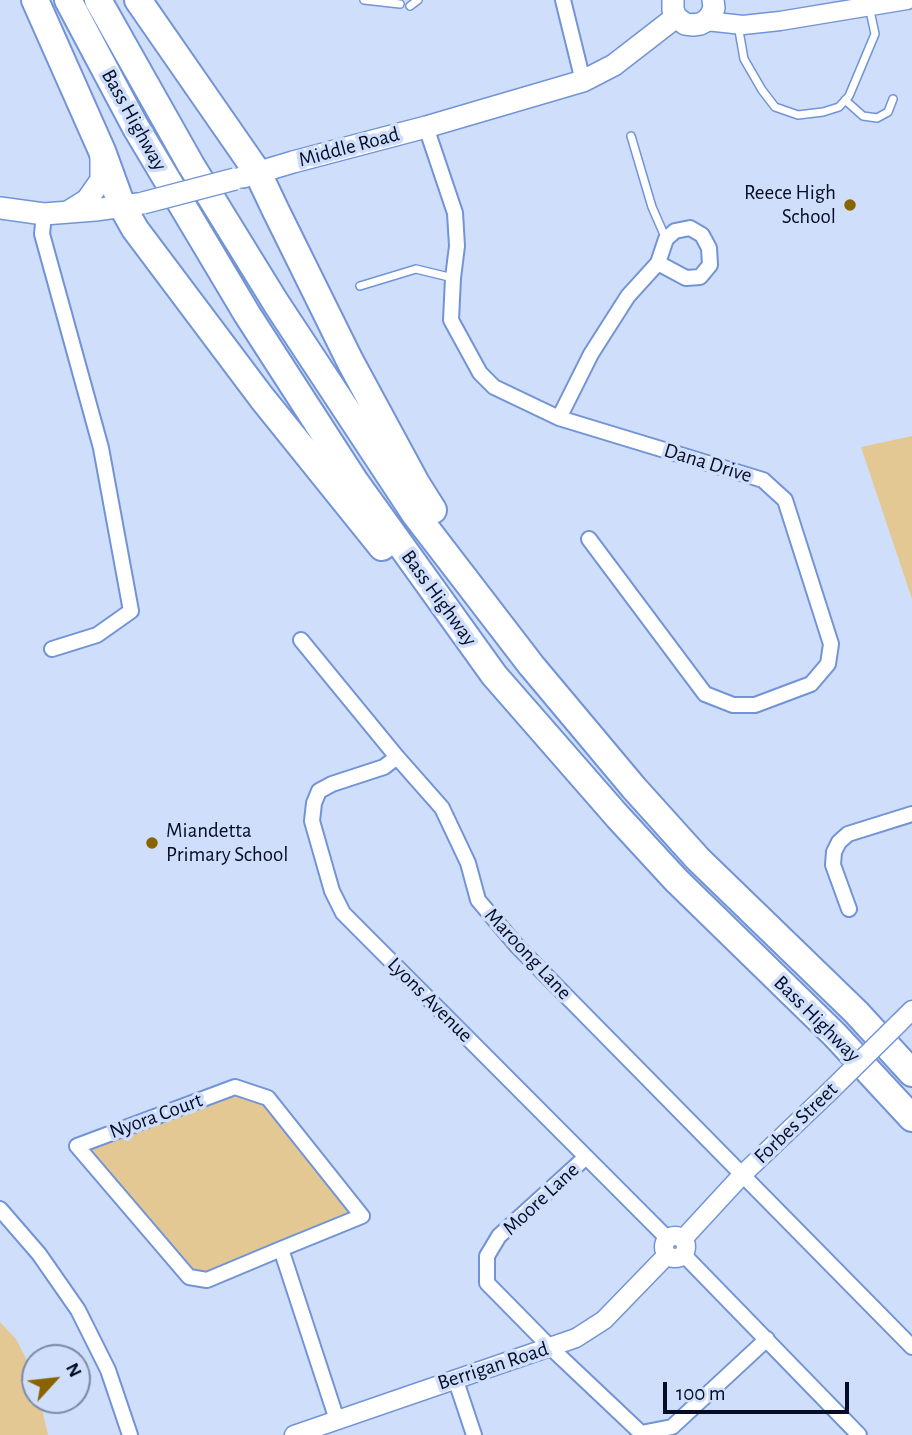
<!DOCTYPE html>
<html>
<head>
<meta charset="utf-8">
<style>
	body { margin:0 }
	#map { position:relative; width:912px; height:1435px; overflow:hidden; background:#cfdefa; font-family:"Alegreya Sans",sans-serif }
	canvas { display:block }
	.north { position:absolute; left:21px; top:1344px; width:70px; height:70px; box-sizing:border-box; background:#cfdefa; border:2px solid #7e8aa5; border-radius:50%; rotate:63deg; font-size:19px; font-weight:700; line-height:28px; text-align:center; color:#040d25 }
	.north::after { content:''; display:block; margin:auto; width:24px; height:32px; background:#886300; clip-path:polygon(50% 0,100% 100%,50% 72%,0 100%) }
	.scale { position:absolute; left:663px; top:1382px; width:186px; height:32px; box-sizing:border-box; border:4px solid #040d25; border-top:0; padding-left:9px; font-size:21px; line-height:24px; white-space:nowrap; color:#040d25; -webkit-text-stroke:5px #cfdefa; paint-order:stroke }
</style>
</head>
<body>
<div id="map">
<canvas width="912" height="1435"></canvas>
<div class="north">N</div>
<div class="scale">100 m</div>
</div>
<script>
const c = document.querySelector('canvas').getContext('2d');
c.lineJoin = 'round';
function paint(path, color) {
  c.fillStyle = color;
  c.fill(path, 'evenodd');
}
function toPath(rows) {
  const path = new Path2D();
  for (const r of rows) {
    if (r.length === 3) {
      path.moveTo(r[0] + r[2], r[1]);
      path.arc(r[0], r[1], r[2], 0, 2 * Math.PI);
      continue;
    }
    path.moveTo(r[0], r[1]);
    for (let i = 2; i < r.length; i += 2) path.lineTo(r[i], r[i + 1]);
  }
  return path;
}
function strokePath(path, color, width, dash) {
  c.strokeStyle = color;
  c.lineWidth = width;
  c.lineCap = dash ? 'butt' : 'round';
  c.setLineDash(dash || []);
  c.stroke(path);
}
function write(font, color, halo, rows, align = 'center') {
  c.font = font + ' "Alegreya Sans",sans-serif';
  c.lineWidth = 7;
  c.setLineDash([]);
  c.textBaseline = 'middle';
  c.strokeStyle = halo;
  c.fillStyle = color;
  for (const [text, x, y, turn = 0] of rows) {
    c.save();
    c.translate(x, y);
    c.rotate((+turn || 0) * Math.PI / 180);
    c.textAlign = isNaN(turn) ? turn : align;
    if (halo) c.strokeText(text, 0, 0);
    c.fillText(text, 0, 0);
    c.restore();
  }
}
const green = toPath([
	[912,436,912,599,861,447],
	[234,1093,267,1103,354,1214,207,1276,188,1270,86,1148],
	[0,1322,16,1339,35,1376,35,1400,40,1400,48,1435,0,1435]
]);
const service = toPath([
	[364,0,400,4],
	[410,6,418,0],
	[738,25,744,59,762,90,775,107,798,115,823,112,839,107,849,96,875,34,869,6],
	[845,100,863,116,877,118,888,112,893,99],
	[631,136,652,207,666,239],
	[360,286,416,269,453,278]
]);
const minor = toPath([
	[563,0,583,81],
	[426,127,455,213,457,246,453,278,451,320,480,373,494,387,559,418,763,480,785,500,831,644,828,664,811,684,755,705,733,705,705,694,589,539],
	[44,214,42,234,101,448,131,611,97,635,52,649],
	[559,418,591,354,628,296,658,263,666,239,675,231,690,228,702,235,709,248,710,265,700,277,686,278,658,263],
	[301,640,397,757,442,808,468,863,478,900,517,946,912,1347],
	[397,757,384,767,332,784,319,791,314,803,312,821,332,891,343,913,668,1239],
	[849,909,833,865,834,852,839,842,848,834,912,814],
	[586,1157,499,1236,487,1256,487,1283,550,1347,641,1433,672,1427,767,1339],
	[0,1209,39,1254,78,1310,108,1370,130,1435],
	[281,1249,362,1216,268,1098,235,1087,77,1146,189,1277,207,1280,281,1249,337,1420],
	[684,1255,859,1435],
	[455,1378,474,1435]
]);
const tertiary = toPath([
	[706,21,743,25,780,21,907,0],
	[900,1022,912,1010],
	[675,1247,11],
	[683,1239,742,1175,826,1095],
	[294,1435,576,1338,604,1320,667,1255]
]);
const secondary = toPath([
	[673,0,673,10,676,17,685,24,693,25,700,24,706,21,711,15,714,8,713,0],
	[243,177,293,162,426,127,583,81,614,65,676,17],
	[0,208,44,214,95,210,138,204],
	[68,212,87,200,101,180,101,157]
]);
const motorway = toPath([
	[35,0,102,151,122,206,135,229,262,398,382,547],
	[68,0,135,126,247,314,354,480,494,675,618,817,676,880,835,1035,912,1118],
	[98,0,191,165,276,303,415,514,531,665,634,788,698,859,856,1012,912,1073],
	[138,0,258,173,275,209,350,361,416,483,433,510]
]);
const tertiaryBridge = toPath([
	[826,1095,900,1022]
]);
const secondaryBridge = toPath([
	[143,203,235,179]
]);
const markers = [
	[850,205,7,"#886300"],
	[152,843,7,"#886300"]
];
const streetNames = [
	["Bass Highway",134,120,61],
	["Middle Road",349,147,-15],
	["Dana Drive",708,463,17],
	["Bass Highway",439,598,54],
	["Maroong Lane",528,954,47],
	["Lyons Avenue",430,1000,45],
	["Bass Highway",817,1019,45],
	["Nyora Court",156,1116,-20],
	["Forbes Street",796,1123,-44],
	["Moore Lane",541,1199,-43],
	["Berrigan Road",493,1366,-18]
];
const poiNames = [
	["Reece High",836,193],
	["School",836,217],
	["Miandetta",166,831,"left"],
	["Primary School",166,855,"left"]
];
paint(green, '#e3c893');
strokePath(service, '#7294d6', 10);
strokePath(minor, '#7294d6', 18);
strokePath(tertiary, '#7294d6', 21);
strokePath(secondary, '#7294d6', 24);
strokePath(motorway, '#7294d6', 30);
strokePath(service, '#fff', 7);
strokePath(minor, '#fff', 14);
strokePath(tertiary, '#fff', 18);
strokePath(secondary, '#fff', 21);
strokePath(motorway, '#fff', 26);
strokePath(tertiaryBridge, '#7294d6', 21, []);
strokePath(secondaryBridge, '#7294d6', 24, []);
strokePath(tertiaryBridge, '#fff', 18);
strokePath(secondaryBridge, '#fff', 21);
for (const [x, y, r, color] of markers) {
  const dot = new Path2D();
  dot.arc(x, y, r, 0, 2 * Math.PI);
  c.fillStyle = color;
  c.fill(dot);
  strokePath(dot, '#cfdefa', 2.5);
}
write('21px', '#040d25', '#cfdefa', streetNames);
write('21px', '#040d25', '#cfdefa', poiNames, 'right');
</script>
</body>
</html>
